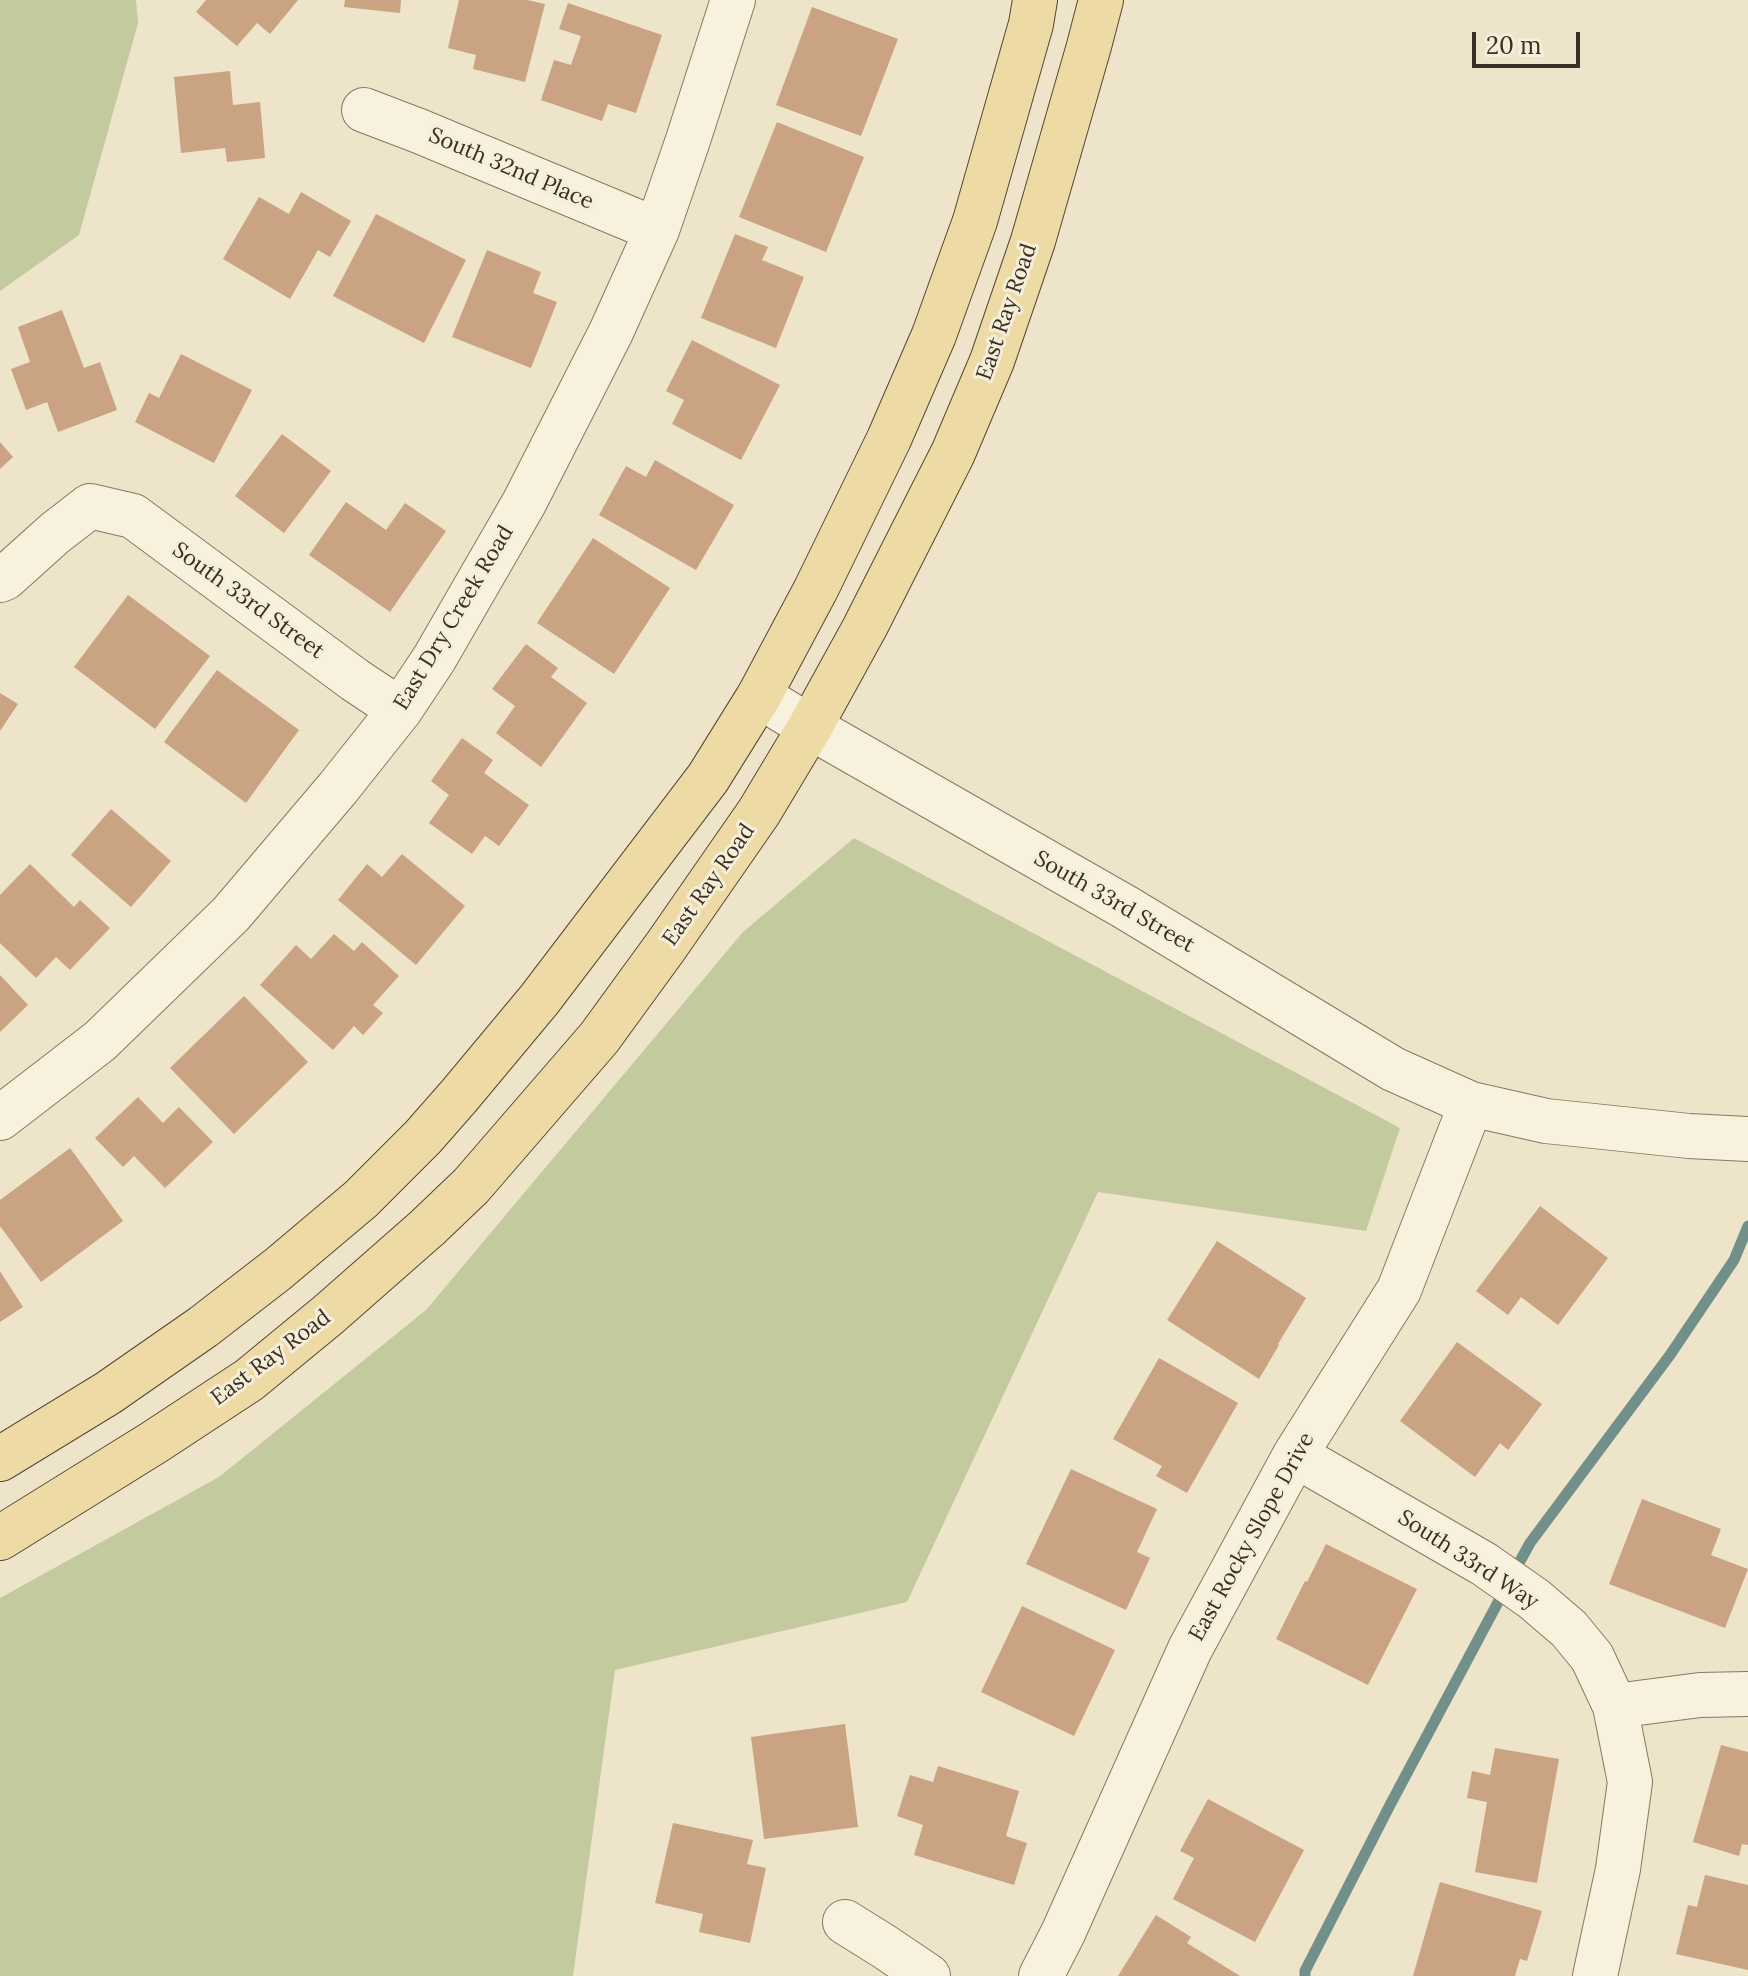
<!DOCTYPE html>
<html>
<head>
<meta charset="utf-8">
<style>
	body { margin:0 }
	#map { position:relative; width:1748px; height:1976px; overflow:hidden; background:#ede4ca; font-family:Lora,serif }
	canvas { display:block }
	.scale { position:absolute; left:1472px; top:32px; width:108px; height:36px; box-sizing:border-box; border:4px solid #3a2f22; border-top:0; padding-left:10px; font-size:24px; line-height:28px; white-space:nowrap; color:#3a2f22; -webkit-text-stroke:6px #f5eeda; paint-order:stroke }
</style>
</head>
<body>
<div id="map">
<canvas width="1748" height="1976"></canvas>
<div class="scale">20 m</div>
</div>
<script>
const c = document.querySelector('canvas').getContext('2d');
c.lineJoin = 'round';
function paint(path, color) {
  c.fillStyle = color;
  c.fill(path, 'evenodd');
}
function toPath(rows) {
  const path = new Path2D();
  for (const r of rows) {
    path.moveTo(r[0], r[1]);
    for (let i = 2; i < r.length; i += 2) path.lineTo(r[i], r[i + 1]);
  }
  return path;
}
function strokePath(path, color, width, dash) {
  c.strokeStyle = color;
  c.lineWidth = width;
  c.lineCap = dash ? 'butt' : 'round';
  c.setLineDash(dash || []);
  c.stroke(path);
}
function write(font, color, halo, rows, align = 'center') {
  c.font = font + ' Lora,serif';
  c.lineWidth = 6;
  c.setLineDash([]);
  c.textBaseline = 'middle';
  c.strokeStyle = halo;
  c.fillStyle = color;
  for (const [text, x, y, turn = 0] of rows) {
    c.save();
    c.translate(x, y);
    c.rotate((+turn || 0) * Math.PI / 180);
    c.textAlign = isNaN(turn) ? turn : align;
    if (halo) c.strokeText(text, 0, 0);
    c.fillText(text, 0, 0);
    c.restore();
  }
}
const green = toPath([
	[0,0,136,0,138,23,79,235,0,291],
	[854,838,1400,1128,1366,1231,1098,1192,907,1602,615,1670,573,1976,0,1976,0,1598,219,1477,426,1310,743,932]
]);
const stream = toPath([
	[1514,1572,1530,1543,1670,1355,1734,1260,1748,1226],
	[1305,1976,1305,1971,1390,1805,1504,1591]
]);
const building = toPath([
	[206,0,298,0,270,34,257,23,237,46,196,12],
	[345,0,401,0,400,13,344,7],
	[459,0,527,0,545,4,525,82,473,69,476,55,448,48],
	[568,3,662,35,636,113,608,104,602,121,541,100,554,60,571,65,581,36,559,29],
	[812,7,898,39,861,136,776,105],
	[230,71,233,105,260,102,265,158,227,162,225,148,181,153,174,77],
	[777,122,864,157,826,252,739,217],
	[301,192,351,221,330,257,318,250,290,299,223,259,259,197,289,214],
	[376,214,466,260,424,343,333,296],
	[735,234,768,247,762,260,804,277,776,348,701,318],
	[487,250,541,272,533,293,557,302,531,368,452,337],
	[62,310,84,368,100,362,117,410,58,432,47,402,26,410,11,369,30,362,18,327],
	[692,340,780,385,741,460,672,424,684,400,666,391],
	[181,354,252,390,214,463,135,422,149,393,159,398],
	[282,434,331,471,284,533,235,496],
	[0,442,13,457,0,469],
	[655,460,734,505,696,570,599,515,626,466,646,477],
	[346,502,386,530,405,503,446,531,390,612,309,555],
	[593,538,670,588,614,674,537,623],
	[128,595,210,656,155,729,74,667],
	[526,644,558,668,551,677,587,703,541,767,496,733,515,706,492,689],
	[217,670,299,730,246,803,164,742],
	[0,693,18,704,0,731],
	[462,738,493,760,484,773,529,805,499,846,485,836,472,854,429,823,449,795,431,781],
	[111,809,171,861,131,907,71,855],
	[402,854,465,906,416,965,338,900,367,864,382,877],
	[30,864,74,907,80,900,110,928,70,970,56,957,36,978,0,943,0,895],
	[334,934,354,951,362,942,399,976,373,1005,383,1013,363,1035,354,1026,333,1050,260,985,296,945,311,959],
	[0,975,28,1005,0,1032],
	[244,996,308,1062,234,1134,170,1068],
	[138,1097,163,1123,179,1107,213,1142,165,1188,134,1156,123,1167,95,1138],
	[70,1148,123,1221,41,1282,0,1226,0,1200],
	[1540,1206,1608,1258,1558,1325,1521,1297,1508,1315,1476,1291],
	[1217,1241,1306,1298,1278,1344,1279,1345,1259,1379,1167,1320],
	[0,1271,23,1307,0,1322],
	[1457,1342,1542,1404,1508,1450,1500,1443,1475,1477,1400,1421],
	[1159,1358,1238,1403,1187,1493,1156,1476,1162,1466,1113,1439],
	[1071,1469,1157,1509,1137,1552,1150,1558,1126,1610,1026,1564],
	[1642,1499,1721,1529,1711,1555,1748,1569,1725,1628,1609,1584],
	[1326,1544,1417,1589,1368,1685,1276,1639,1305,1581,1307,1582],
	[1022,1606,1115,1650,1074,1736,981,1692],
	[845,1724,858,1827,764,1839,751,1737],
	[1721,1745,1748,1752,1748,1845,1742,1844,1739,1856,1693,1842],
	[1495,1748,1559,1759,1537,1883,1475,1872,1487,1802,1467,1798,1472,1771,1490,1775],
	[938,1766,1019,1791,1006,1836,1027,1843,1014,1885,914,1855,923,1825,897,1816,910,1775,933,1782],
	[1208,1799,1304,1850,1255,1942,1173,1899,1194,1858,1180,1851],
	[673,1823,753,1840,747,1864,766,1868,750,1943,699,1932,703,1914,655,1903],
	[1705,1875,1748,1885,1748,1970,1676,1954,1688,1905,1697,1907],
	[1440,1882,1542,1911,1527,1961,1520,1959,1515,1976,1413,1976],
	[1156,1915,1191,1937,1187,1943,1240,1976,1118,1976]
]);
const minor = toPath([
	[364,110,419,131,657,230],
	[0,580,5,578,55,533,90,506,133,516,355,680,400,710],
	[759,696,810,727,1125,907,1393,1069,1471,1104,1546,1121,1689,1136,1748,1139],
	[0,1118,100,1041,231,914,338,788,400,710,434,659,524,503,611,332,657,230,688,140,733,0],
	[1295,1455,1484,1564,1534,1599,1569,1629,1592,1657,1615,1706,1700,1695,1748,1694],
	[845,1922,885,1947,928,1976],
	[1041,1976,1063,1933,1190,1649,1295,1455,1399,1290,1471,1104],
	[1595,1976,1618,1869,1630,1782,1615,1706]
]);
const major = toPath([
	[0,1459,108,1393,203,1327,278,1269,361,1199,423,1137,459,1096,539,1000,708,778,759,696,816,589,889,439,934,335,975,221,1031,24,1035,0],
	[0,1538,153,1443,249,1380,328,1315,427,1228,471,1186,599,1038,666,946,759,812,810,727,865,627,953,453,992,361,1033,241,1089,46,1101,0]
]);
const streetNames = [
	["South 32nd Place",511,169,23],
	["East Ray Road",1007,312,-71],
	["South 33rd Street",248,601,36],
	["East Dry Creek Road",454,618,-59],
	["East Ray Road",709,885,-55],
	["South 33rd Street",1114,902,30],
	["East Ray Road",271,1358,-37],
	["East Rocky Slope Drive",1252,1537,-61],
	["South 33rd Way",1468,1560,33]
];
paint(green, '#c3cb9e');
strokePath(stream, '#71908a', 11);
paint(building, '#c9a382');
strokePath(minor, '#89785f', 46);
strokePath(major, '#574633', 46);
strokePath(minor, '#f8f1dd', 44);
strokePath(major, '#eddaa5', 44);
write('22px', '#3a2f22', '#f5eeda', streetNames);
</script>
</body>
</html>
